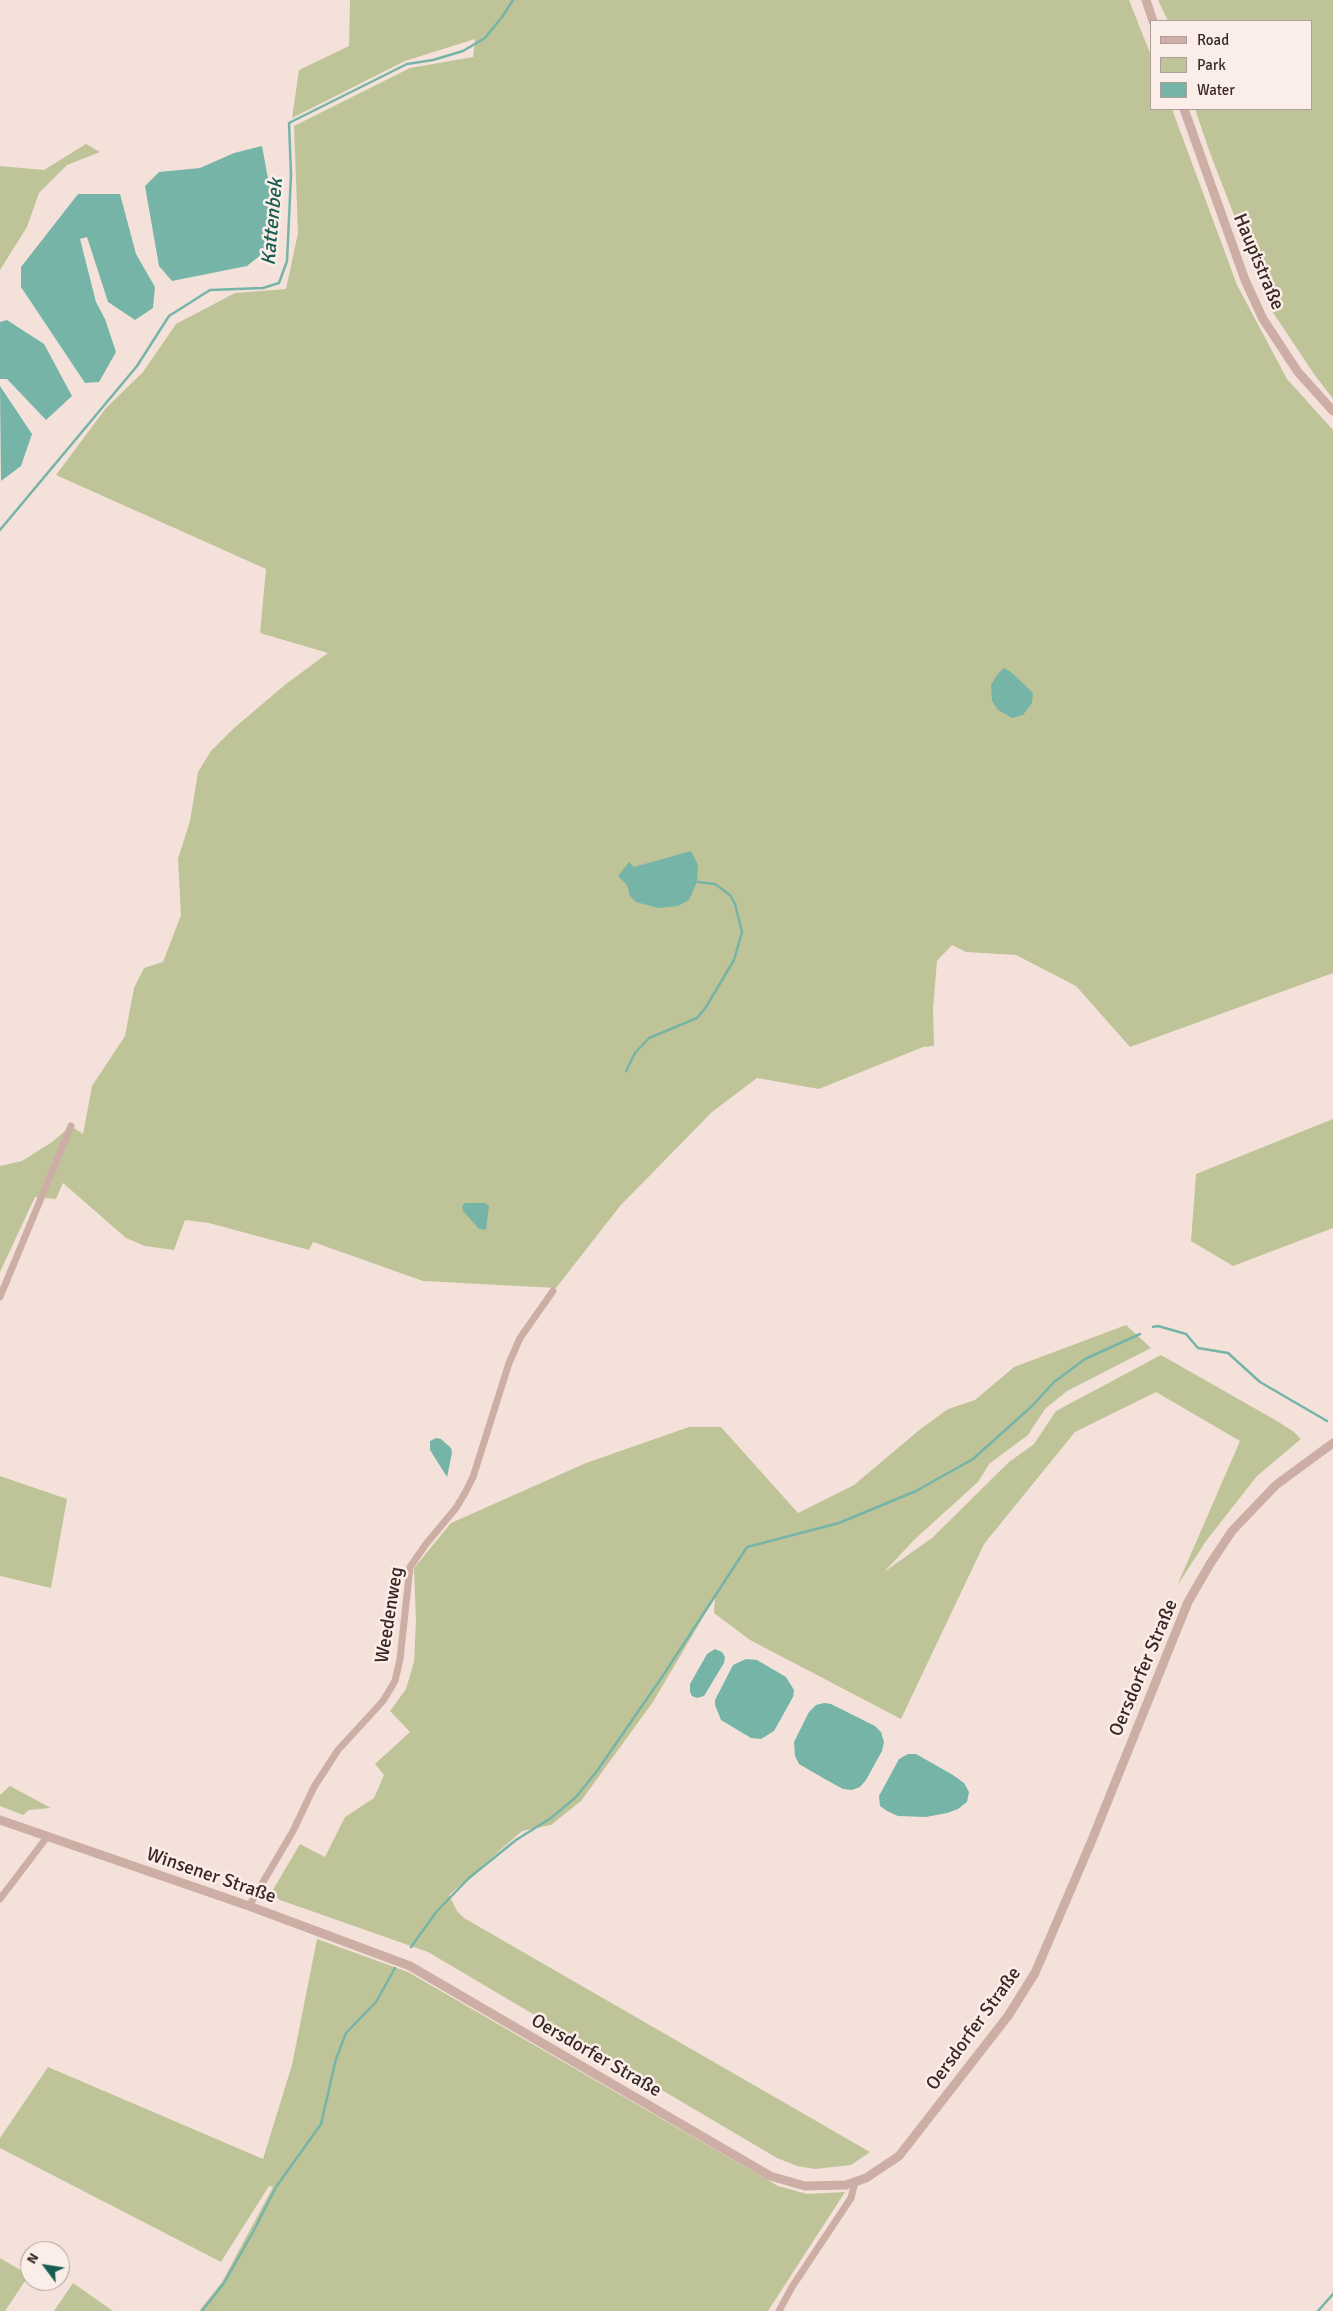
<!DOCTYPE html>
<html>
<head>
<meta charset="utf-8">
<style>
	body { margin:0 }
	#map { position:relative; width:1333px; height:2311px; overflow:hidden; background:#f4e2da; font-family:Signika,sans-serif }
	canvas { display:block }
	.legend { position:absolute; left:1150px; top:20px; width:162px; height:90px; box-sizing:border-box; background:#fbede7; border:1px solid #ad9e9a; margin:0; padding:6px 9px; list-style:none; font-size:15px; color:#382827 }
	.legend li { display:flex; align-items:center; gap:10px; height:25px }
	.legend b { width:25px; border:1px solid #ad9e9a }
	.north { position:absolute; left:20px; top:2241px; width:50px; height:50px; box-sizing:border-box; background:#fbede7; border:1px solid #ad9e9a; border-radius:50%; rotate:301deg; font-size:14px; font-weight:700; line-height:20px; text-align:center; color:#382827 }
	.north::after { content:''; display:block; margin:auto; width:18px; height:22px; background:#185d53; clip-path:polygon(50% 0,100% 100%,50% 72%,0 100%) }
</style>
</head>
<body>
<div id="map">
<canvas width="1333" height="2311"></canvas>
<ul class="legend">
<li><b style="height:6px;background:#cdaea5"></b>Road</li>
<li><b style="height:14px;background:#bfc498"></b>Park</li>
<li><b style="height:14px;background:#76b4a8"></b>Water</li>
</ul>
<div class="north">N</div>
</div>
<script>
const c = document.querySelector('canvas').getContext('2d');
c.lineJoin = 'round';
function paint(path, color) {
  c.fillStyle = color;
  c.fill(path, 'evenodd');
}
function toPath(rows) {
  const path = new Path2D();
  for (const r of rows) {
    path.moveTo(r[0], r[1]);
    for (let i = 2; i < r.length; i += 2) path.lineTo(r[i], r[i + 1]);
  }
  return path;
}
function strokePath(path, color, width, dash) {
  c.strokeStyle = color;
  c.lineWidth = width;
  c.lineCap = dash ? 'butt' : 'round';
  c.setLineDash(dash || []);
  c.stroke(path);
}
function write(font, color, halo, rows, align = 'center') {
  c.font = font + ' Signika,sans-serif';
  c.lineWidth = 5;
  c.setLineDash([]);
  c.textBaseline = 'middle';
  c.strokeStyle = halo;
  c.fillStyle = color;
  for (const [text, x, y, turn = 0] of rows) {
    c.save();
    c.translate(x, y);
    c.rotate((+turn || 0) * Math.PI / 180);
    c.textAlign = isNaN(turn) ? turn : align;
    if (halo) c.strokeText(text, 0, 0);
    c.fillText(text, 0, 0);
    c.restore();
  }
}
const green = toPath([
	[350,0,1129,0,1152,58,1152,109,1172,109,1237,285,1287,379,1333,430,1333,973,1130,1047,1076,986,1016,955,966,952,952,945,937,961,933,1009,934,1046,923,1047,819,1089,757,1078,712,1112,620,1206,556,1288,423,1281,313,1242,309,1250,209,1223,185,1220,174,1250,145,1246,126,1238,63,1183,56,1199,35,1197,0,1272,0,1166,22,1161,52,1142,71,1126,83,1134,92,1086,125,1036,134,988,144,968,163,962,181,915,178,859,190,821,198,772,211,751,234,728,286,684,328,653,260,633,266,569,56,475,106,408,143,372,176,324,235,293,286,289,298,233,294,126,410,68,473,57,475,39,405,61,292,118,299,70,349,46],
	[1158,0,1333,0,1333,399,1314,374,1270,308,1210,153,1195,109,1312,109,1312,21,1168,21],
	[86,144,100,152,67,165,39,193,27,227,0,270,0,166,44,170],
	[1333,1119,1333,1228,1233,1266,1191,1241,1196,1174],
	[1126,1325,1151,1348,1067,1391,1045,1409,1028,1435,989,1464,978,1482,915,1539,884,1572,932,1538,1009,1462,1034,1444,1056,1411,1161,1355,1277,1421,1294,1432,1301,1439,1257,1476,1206,1541,1177,1586,1240,1441,1156,1392,1075,1432,984,1544,901,1719,750,1640,714,1613,715,1597,653,1702,581,1801,551,1825,522,1831,449,1895,457,1911,464,1918,870,2152,851,2165,815,2169,797,2166,777,2158,428,1952,280,1900,271,1893,300,1844,325,1857,345,1817,374,1798,384,1775,375,1764,410,1732,390,1711,406,1689,414,1662,416,1622,414,1568,451,1523,586,1463,689,1427,721,1427,798,1513,854,1485,918,1431,948,1409,975,1400,1014,1367],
	[0,1476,67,1499,51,1588,0,1576],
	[10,1786,51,1808,29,1810,23,1815,0,1806,0,1795],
	[317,1939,408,1972,778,2186,807,2194,845,2192,768,2311,199,2311,222,2282,273,2187,269,2186,221,2262,0,2148,0,2138,48,2067,263,2159,292,2065],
	[0,2258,29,2275,5,2311,0,2311],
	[73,2283,113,2311,54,2311]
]);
const water = toPath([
	[262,146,271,195,267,250,247,266,172,281,159,266,145,186,159,172,200,168,234,153],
	[78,194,120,194,136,254,155,287,153,308,135,320,108,302,87,237,80,239,96,302,105,319,116,352,99,382,85,383,21,287,21,267],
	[7,320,44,344,72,396,46,420,7,379,0,379,0,322],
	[0,386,32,434,21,466,1,481],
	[1004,668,1011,672,1033,693,1032,703,1023,715,1012,718,998,710,992,701,991,685,997,675],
	[691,851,698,865,697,882,689,900,678,906,658,908,636,902,630,896,627,885,618,876,629,862,634,867],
	[465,1203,485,1203,489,1206,486,1230,479,1229,463,1211,462,1206],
	[436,1438,441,1439,451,1448,452,1453,447,1477,430,1450,430,1441],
	[715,1649,722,1652,725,1657,724,1663,704,1696,697,1698,692,1696,690,1692,690,1684,707,1654],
	[746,1659,757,1660,786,1677,794,1690,793,1697,774,1731,761,1739,751,1738,721,1720,715,1705,715,1700,733,1665],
	[824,1703,831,1704,875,1726,881,1732,884,1742,882,1751,866,1780,860,1787,852,1790,843,1789,823,1778,799,1764,795,1756,794,1742,809,1712,816,1705],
	[908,1754,916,1754,953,1775,964,1783,969,1792,967,1802,958,1809,947,1813,926,1817,898,1816,887,1811,880,1806,879,1796,899,1759]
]);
const stream = toPath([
	[0,530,137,366,169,316,210,290,263,288,279,283,287,261,291,175,289,123,407,64,433,60,463,51,485,38,502,17,513,0],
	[626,1071,635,1053,649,1038,697,1018,706,1007,734,960,742,932,735,904,730,895,715,884,697,882],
	[1153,1327,1158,1326,1186,1334,1198,1348,1228,1353,1260,1382,1327,1421],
	[411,1947,437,1911,469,1878,516,1840,551,1818,576,1797,597,1771,664,1674,747,1547,839,1523,916,1491,973,1459,1032,1406,1054,1382,1085,1359,1140,1334],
	[202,2311,224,2283,253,2232,276,2187,321,2124,336,2059,346,2033,376,2002,395,1968],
	[1318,2311,1333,2294]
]);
const minor = toPath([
	[0,1297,71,1126],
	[0,1899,47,1837],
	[249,1906,293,1831,314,1787,338,1750,383,1701,395,1681,400,1659,410,1567,426,1544,456,1508,465,1493,473,1477,509,1363,520,1338,553,1291],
	[779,2311,792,2287,851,2198,855,2182]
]);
const tertiary = toPath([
	[1146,0,1153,21],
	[1184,109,1245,280,1263,319,1298,372,1333,411],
	[0,1820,249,1906,410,1966,770,2176,805,2186,846,2185,866,2178,899,2156,1008,2016,1035,1973,1092,1840,1188,1602,1210,1564,1232,1531,1276,1485,1333,1443]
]);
const streetNames = [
	["Hauptstraße",1258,262,67],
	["Weedenweg",390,1615,-81],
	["Oersdorfer Straße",1144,1668,-67],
	["Winsener Straße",211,1876,19],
	["Oersdorfer Straße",974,2029,-54],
	["Oersdorfer Straße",596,2056,30]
];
const waterNames = [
	["Kattenbek",273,222,-85]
];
paint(green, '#bfc498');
paint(water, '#76b4a8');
strokePath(stream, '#76b4a8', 2.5);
strokePath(minor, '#cdaea5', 7);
strokePath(tertiary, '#cdaea5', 9);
write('19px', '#382827', '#fbede7', streetNames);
write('italic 20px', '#185d53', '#fbede7', waterNames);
</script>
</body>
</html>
